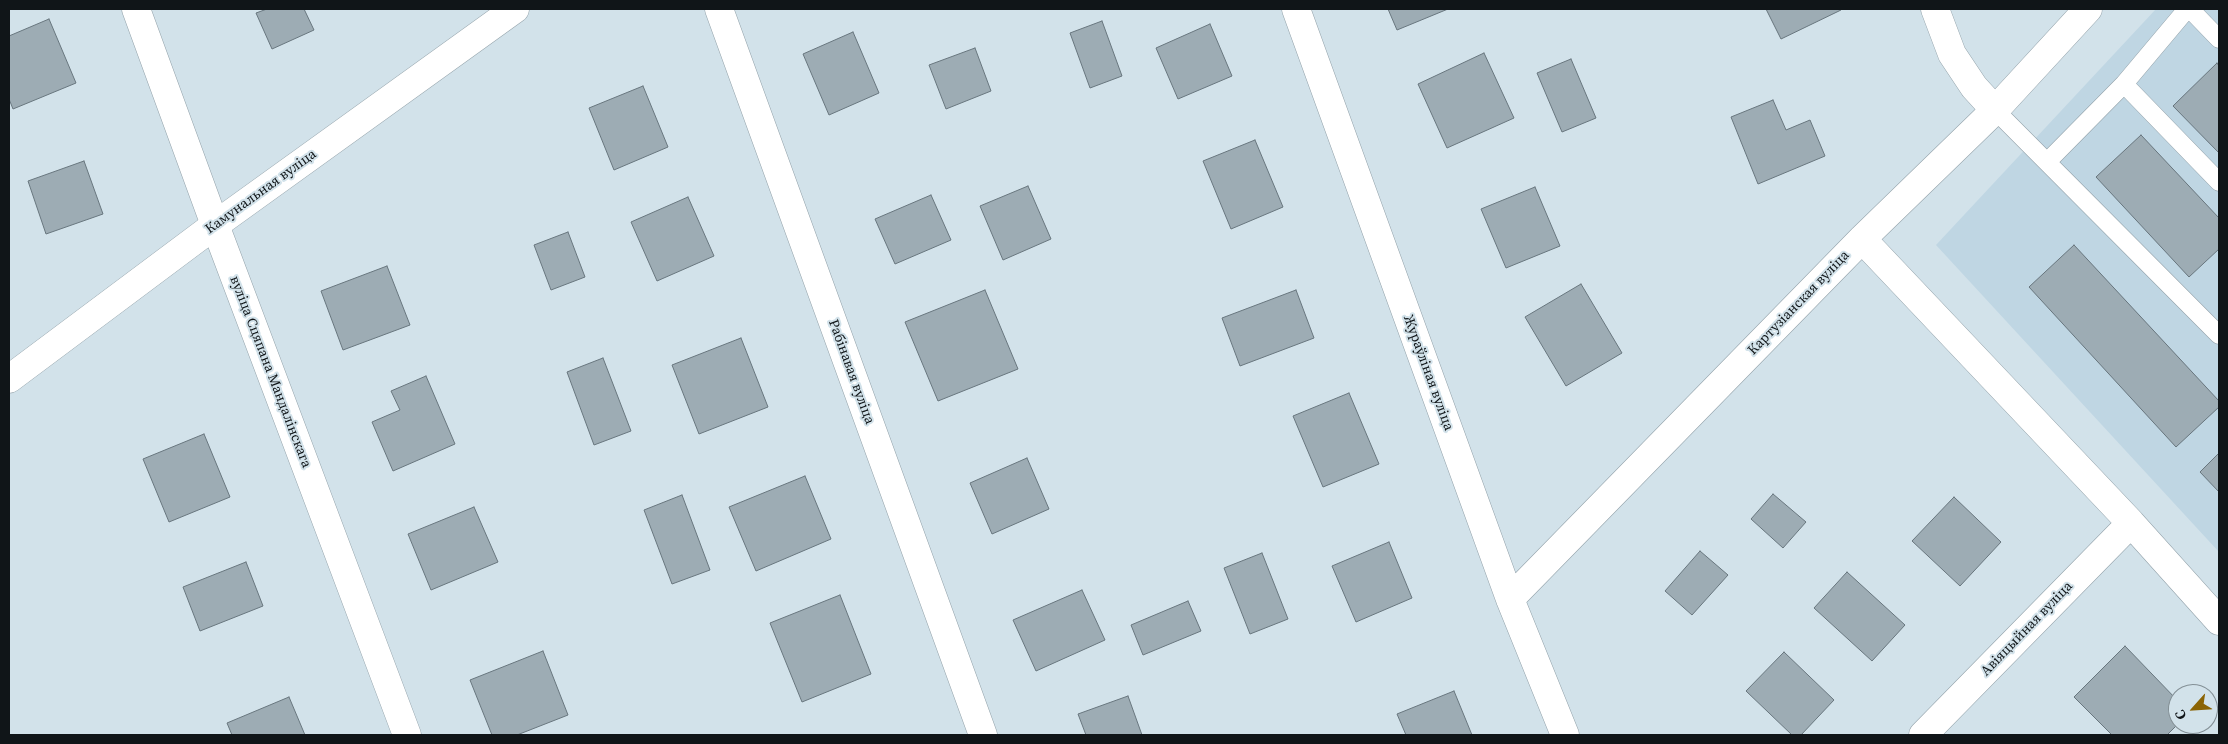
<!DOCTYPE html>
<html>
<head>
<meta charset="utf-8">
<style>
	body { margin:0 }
	#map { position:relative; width:2228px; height:744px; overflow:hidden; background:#d2e2ea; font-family:"Source Serif 4",serif }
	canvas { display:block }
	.frame { position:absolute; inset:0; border:10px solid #101518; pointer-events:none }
	.north { position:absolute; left:2168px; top:684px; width:50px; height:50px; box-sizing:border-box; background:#d2e2ea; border:1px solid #849096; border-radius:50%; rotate:244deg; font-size:14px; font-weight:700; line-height:20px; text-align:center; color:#101518 }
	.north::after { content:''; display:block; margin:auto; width:18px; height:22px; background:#8b6404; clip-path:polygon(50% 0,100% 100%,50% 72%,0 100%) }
</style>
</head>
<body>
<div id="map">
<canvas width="2228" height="744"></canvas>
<div class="frame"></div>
<div class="north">С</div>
</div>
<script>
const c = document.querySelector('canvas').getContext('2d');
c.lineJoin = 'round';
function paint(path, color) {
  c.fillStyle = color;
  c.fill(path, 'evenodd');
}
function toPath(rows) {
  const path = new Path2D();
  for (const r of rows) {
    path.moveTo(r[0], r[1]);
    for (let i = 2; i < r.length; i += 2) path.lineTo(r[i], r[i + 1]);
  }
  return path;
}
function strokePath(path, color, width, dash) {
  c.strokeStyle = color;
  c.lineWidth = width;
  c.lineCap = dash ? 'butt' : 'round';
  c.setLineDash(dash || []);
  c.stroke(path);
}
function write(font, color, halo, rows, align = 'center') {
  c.font = font + ' "Source Serif 4",serif';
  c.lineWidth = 4;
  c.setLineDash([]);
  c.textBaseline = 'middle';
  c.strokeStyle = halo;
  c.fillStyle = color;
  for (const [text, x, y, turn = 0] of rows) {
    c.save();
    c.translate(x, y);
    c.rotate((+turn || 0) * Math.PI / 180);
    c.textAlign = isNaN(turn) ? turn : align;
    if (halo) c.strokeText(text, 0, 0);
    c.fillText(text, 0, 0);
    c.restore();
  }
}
const built = toPath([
	[2156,9,2219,9,2219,552,1936,245]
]);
const building = toPath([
	[267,9,304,9,314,30,272,49,256,13,267,9],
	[1388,9,1448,9,1397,30,1388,9],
	[1766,9,1841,9,1841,10,1781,39,1766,9],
	[49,19,76,83,13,109,9,99,9,36,49,19],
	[1102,21,1122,76,1090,88,1070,33,1102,21],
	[1210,24,1232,76,1178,99,1156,48,1210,24],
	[853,32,879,93,829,115,803,54,853,32],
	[975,48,991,91,946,109,929,65,975,48],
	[1484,53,1514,118,1447,148,1418,84,1484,53],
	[1571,59,1596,118,1562,132,1537,73,1571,59],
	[2217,63,2219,66,2219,153,2173,106,2217,63],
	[643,86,668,147,614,170,589,108,643,86],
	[1773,100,1786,130,1810,120,1825,156,1758,184,1731,117,1773,100],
	[2141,135,2219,218,2219,249,2189,277,2096,177,2141,135],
	[1255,140,1283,207,1231,229,1203,161,1255,140],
	[84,161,103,214,46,234,28,181,84,161],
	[1028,186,1051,239,1003,260,980,206,1028,186],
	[1535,187,1560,246,1506,268,1481,209,1535,187],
	[931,195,951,240,895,264,875,219,931,195],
	[688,197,714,256,657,281,631,222,688,197],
	[568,232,585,277,551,290,534,245,568,232],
	[2074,245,2219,401,2219,407,2176,447,2029,287,2074,245],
	[387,266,410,325,343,350,321,291,387,266],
	[1581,284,1622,353,1566,386,1525,317,1581,284],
	[985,290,1018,369,938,401,905,322,985,290],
	[1296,290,1314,338,1240,366,1222,318,1296,290],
	[741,338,768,407,699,434,672,365,741,338],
	[603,358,631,431,594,445,567,372,603,358],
	[426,376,455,444,393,471,372,422,400,410,391,391,426,376],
	[1349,393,1379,464,1323,487,1293,416,1349,393],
	[204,434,230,497,169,522,143,459,204,434],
	[2219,453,2219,492,2200,472,2219,453],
	[1027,458,1049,509,992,534,970,483,1027,458],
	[805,476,831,539,756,571,729,507,805,476],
	[1773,494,1806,522,1783,548,1751,519,1773,494],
	[682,495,710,570,672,584,644,510,682,495],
	[1954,497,2001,542,1960,586,1912,541,1954,497],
	[474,507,498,562,431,590,408,534,474,507],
	[1389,542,1412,598,1356,622,1332,566,1389,542],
	[1700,551,1728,575,1692,615,1665,591,1700,551],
	[1262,553,1288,619,1250,634,1224,568,1262,553],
	[246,562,263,606,200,631,183,587,246,562],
	[1847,572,1905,625,1872,661,1814,608,1847,572],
	[1082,590,1105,640,1036,671,1013,620,1082,590],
	[840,595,871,674,802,702,770,623,840,595],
	[1188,601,1201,631,1143,655,1131,625,1188,601],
	[2125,646,2178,701,2178,724,2167,735,2112,735,2074,697,2125,646],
	[543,651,568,715,517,735,492,735,470,680,543,651],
	[1784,652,1834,700,1801,735,1792,735,1746,691,1784,652],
	[1454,691,1472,735,1406,735,1397,714,1454,691],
	[1128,696,1142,735,1086,735,1078,714,1128,696],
	[289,697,305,735,232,735,227,723,289,697]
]);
const service = toPath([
	[2190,9,2219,39],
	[2124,84,2219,182],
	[1995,110,2219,335],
	[2047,162,2124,84,2187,9]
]);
const minor = toPath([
	[136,9,215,225,407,735],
	[719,9,983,735],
	[1296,9,1510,599,1565,735],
	[1935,9,1952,54,1974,87,1995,110],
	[1862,239,2131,523,2219,621],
	[9,379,215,225,515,9],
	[1510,599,1862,239,1995,110,2088,9],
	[1923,735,2131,523]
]);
const streetNames = [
	["Камунальная вуліца",261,192,-36],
	["Картузіанская вуліца",1799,303,-46],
	["вуліца Сцяпана Мандалінскага",270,372,69],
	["Рабінавая вуліца",851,372,70],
	["Жураўліная вуліца",1428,373,70],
	["Авіяцыйная вуліца",2027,629,-46]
];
paint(built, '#bfd6e3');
paint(building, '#9dacb4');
strokePath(building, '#68767e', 1);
strokePath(service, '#93a2aa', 19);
strokePath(minor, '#93a2aa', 29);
strokePath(service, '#fff', 18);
strokePath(minor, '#fff', 28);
write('14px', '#101518', '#d2e2ea', streetNames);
</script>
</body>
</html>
